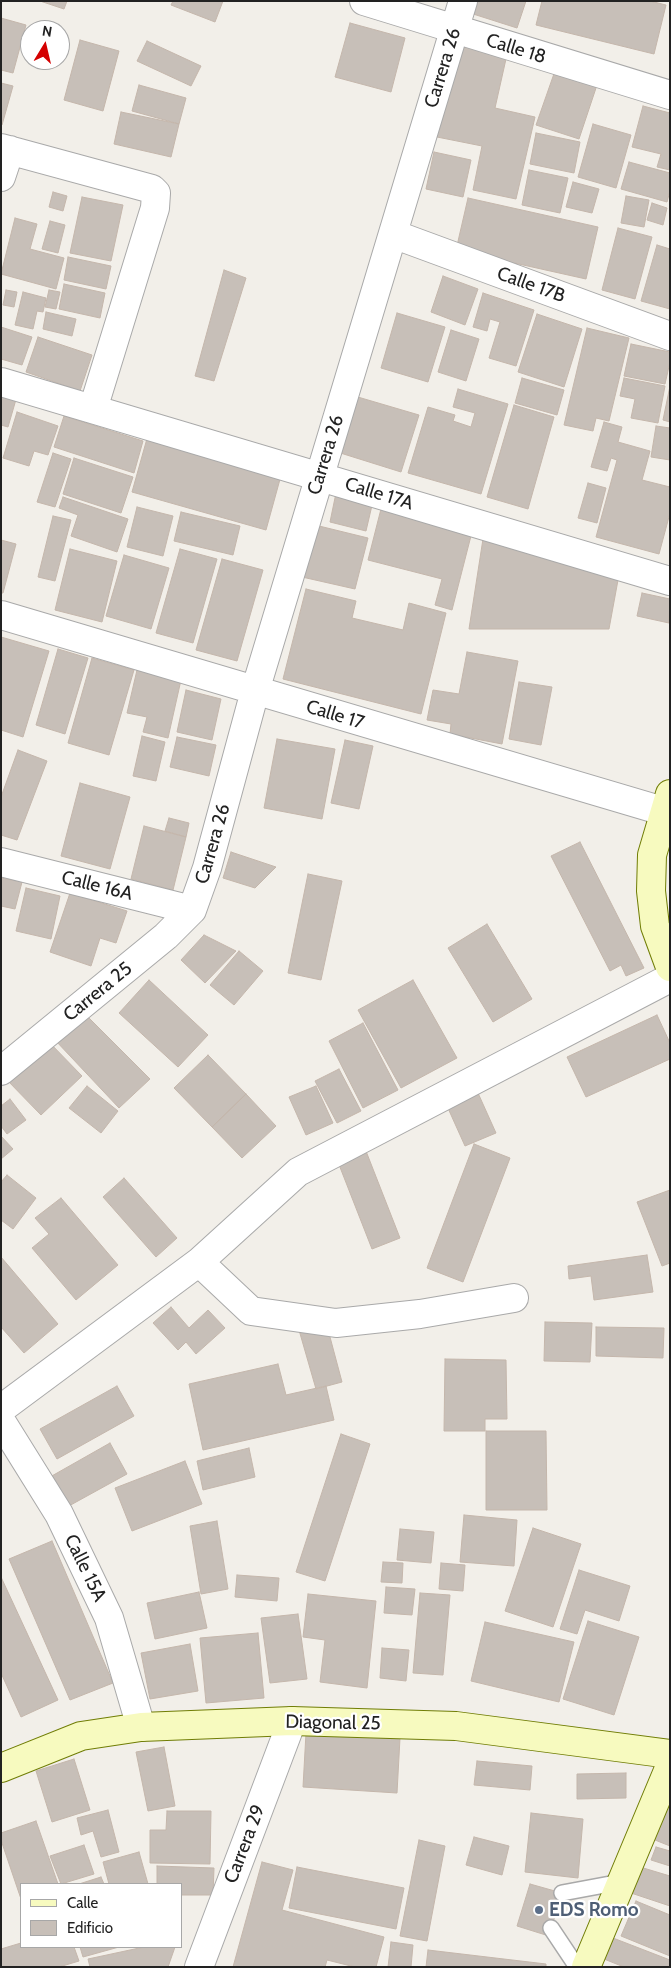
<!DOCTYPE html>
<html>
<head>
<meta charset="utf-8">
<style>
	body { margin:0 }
	#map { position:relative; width:671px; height:1968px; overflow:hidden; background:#f2efe9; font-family:Cabin,sans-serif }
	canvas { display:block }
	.frame { position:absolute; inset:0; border:2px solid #222; pointer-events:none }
	.legend { position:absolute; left:20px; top:1883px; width:162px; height:65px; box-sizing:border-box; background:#fff; border:1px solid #a7a7a7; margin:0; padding:6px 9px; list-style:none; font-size:15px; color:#222 }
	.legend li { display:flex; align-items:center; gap:10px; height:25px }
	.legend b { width:25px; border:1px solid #a7a7a7 }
	.north { position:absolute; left:20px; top:20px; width:50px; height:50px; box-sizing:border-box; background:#fff; border:1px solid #a7a7a7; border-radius:50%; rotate:9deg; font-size:14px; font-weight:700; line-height:20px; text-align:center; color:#222 }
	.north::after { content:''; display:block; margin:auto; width:18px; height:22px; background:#d40000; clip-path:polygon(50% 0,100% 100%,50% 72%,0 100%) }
</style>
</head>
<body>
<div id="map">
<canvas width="671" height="1968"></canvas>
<div class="frame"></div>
<ul class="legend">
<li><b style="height:6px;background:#f7fabf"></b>Calle</li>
<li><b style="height:14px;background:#c7bfb8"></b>Edificio</li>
</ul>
<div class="north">N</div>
</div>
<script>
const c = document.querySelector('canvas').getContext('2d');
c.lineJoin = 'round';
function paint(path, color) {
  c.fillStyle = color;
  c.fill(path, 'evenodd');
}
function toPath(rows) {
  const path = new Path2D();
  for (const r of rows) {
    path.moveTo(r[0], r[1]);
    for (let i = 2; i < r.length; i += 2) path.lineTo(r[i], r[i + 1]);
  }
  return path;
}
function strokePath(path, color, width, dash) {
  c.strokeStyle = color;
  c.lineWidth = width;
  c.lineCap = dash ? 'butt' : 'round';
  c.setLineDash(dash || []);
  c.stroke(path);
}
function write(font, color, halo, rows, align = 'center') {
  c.font = font + ' Cabin,sans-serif';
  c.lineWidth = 4.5;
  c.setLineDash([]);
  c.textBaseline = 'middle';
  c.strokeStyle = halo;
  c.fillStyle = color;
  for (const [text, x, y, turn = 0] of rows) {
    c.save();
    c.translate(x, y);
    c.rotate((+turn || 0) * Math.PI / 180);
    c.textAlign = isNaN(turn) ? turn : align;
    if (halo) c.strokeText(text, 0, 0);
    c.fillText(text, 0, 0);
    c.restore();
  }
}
const building = toPath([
	[40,1,67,1,64,9,40,1],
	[173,1,223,1,215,22,171,5,173,1],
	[474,1,526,1,517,28,470,13,474,1],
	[542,1,650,1,666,5,654,54,536,25,542,1],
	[1,18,26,25,13,73,1,70,1,18],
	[350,23,405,38,391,92,335,77,350,23],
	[453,38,508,50,495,108,535,117,516,199,473,190,482,146,432,136,453,38],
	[80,40,119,51,103,111,64,100,80,40],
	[147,41,201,66,191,86,137,61,147,41],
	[556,68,598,82,579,139,536,125,556,68],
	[1,83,13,86,2,125,1,125,1,83],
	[139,85,186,98,179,124,132,111,139,85],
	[643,106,670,113,670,170,657,167,661,154,632,147,643,106],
	[121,112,179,124,171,157,114,144,121,112],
	[593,124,631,135,616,188,578,177,593,124],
	[536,133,580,142,574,173,530,164,536,133],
	[434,152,471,160,463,197,426,189,434,152],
	[629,162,670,173,670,191,667,202,621,189,629,162],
	[529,170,568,178,560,213,522,205,529,170],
	[573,182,599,189,592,213,566,207,573,182],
	[53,192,67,196,63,211,49,207,53,192],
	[626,196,649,200,644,227,621,223,626,196],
	[82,197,123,205,111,261,70,253,82,197],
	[468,198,598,227,586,279,456,250,468,198],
	[652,203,667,208,663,225,647,220,652,203],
	[15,218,37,224,30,249,64,258,56,289,1,274,15,218],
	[50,221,65,225,58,253,42,249,50,221],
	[618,228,652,237,635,299,602,290,618,228],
	[657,245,670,249,670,309,641,301,657,245],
	[68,257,111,266,106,289,64,280,68,257],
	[224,270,246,278,214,381,195,376,224,270],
	[443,276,478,289,465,325,431,312,443,276],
	[64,284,105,293,100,318,59,309,64,284],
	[6,290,17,292,14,307,3,305,6,290],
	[49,290,60,292,56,309,45,307,49,290],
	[23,292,46,298,43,312,37,311,33,329,15,325,23,292],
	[483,293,534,310,516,366,489,358,500,322,490,319,487,331,473,327,483,293],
	[46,312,76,319,72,336,43,329,46,312],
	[397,313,445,327,428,382,381,368,397,313],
	[537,314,582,329,564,387,518,372,537,314],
	[1,327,32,337,22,365,1,359,1,327],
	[587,328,629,338,609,421,596,418,593,431,564,425,587,328],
	[451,330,479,339,466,381,438,372,451,330],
	[38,337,92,355,80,391,26,372,38,337],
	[631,344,670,352,670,362,665,384,624,376,631,344],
	[522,378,564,390,557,415,515,403,522,378],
	[624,378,665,386,658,423,631,418,635,399,620,396,624,378],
	[670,386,670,422,663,420,670,386],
	[458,389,508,404,481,494,408,473,428,407,455,415,453,421,471,427,475,413,453,407,458,389],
	[1,392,17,396,8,427,1,425,1,392],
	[351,395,419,415,401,472,334,451,351,395],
	[514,405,554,417,528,509,487,497,514,405],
	[17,412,58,426,48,455,34,451,29,466,3,458,17,412],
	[64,416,143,441,134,473,54,447,64,416],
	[604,422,622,427,618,442,650,451,642,480,670,487,670,513,659,554,596,537,617,460,611,458,607,471,591,467,604,422],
	[656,426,670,428,670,460,651,457,656,426],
	[148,435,282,472,266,530,132,492,148,435],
	[53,453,71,459,55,507,37,502,53,453],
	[74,458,133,477,121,513,63,494,74,458],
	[588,483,606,488,597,523,578,518,588,483],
	[336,493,373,501,366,531,330,522,336,493],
	[63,497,128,519,117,552,71,536,78,515,59,508,63,497],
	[382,505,473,528,452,610,435,605,442,579,368,560,382,505],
	[137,507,173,516,163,556,127,547,137,507],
	[181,512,240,526,233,555,174,541,181,512],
	[53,516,71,520,55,581,38,577,53,516],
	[315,525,368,538,355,589,302,577,315,525],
	[483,539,618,580,609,629,469,629,483,539],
	[1,540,16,544,3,593,1,593,1,540],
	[70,549,117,561,102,622,55,610,70,549],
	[180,549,217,559,193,643,156,633,180,549],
	[124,555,169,568,151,629,106,616,124,555],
	[222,559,263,570,237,661,196,650,222,559],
	[306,589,356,601,352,618,403,630,409,603,446,613,421,714,283,679,306,589],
	[642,593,670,599,669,623,637,616,642,593],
	[1,637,49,651,23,737,1,730,1,637],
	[58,649,88,658,65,734,36,725,58,649],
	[467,652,518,661,502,744,450,734,451,724,427,720,433,690,459,694,467,652],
	[92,658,134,670,109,755,68,743,92,658],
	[137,670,181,680,168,738,143,732,147,717,127,713,137,670],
	[519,682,552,687,541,745,509,739,519,682],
	[186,690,221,699,212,740,177,732,186,690],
	[142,736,165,742,156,781,133,776,142,736],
	[177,737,216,745,209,776,170,767,177,737],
	[277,739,335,749,322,819,264,808,277,739],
	[345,740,373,746,359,809,331,803,345,740],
	[18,750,47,761,17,840,1,835,1,797,18,750],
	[80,783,130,797,110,869,61,856,80,783],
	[169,818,189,823,186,837,165,831,169,818],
	[144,826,186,837,173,890,131,879,144,826],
	[580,842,644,968,626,976,621,965,610,971,551,856,580,842],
	[231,852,276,867,255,888,223,878,231,852],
	[308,874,342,881,321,980,288,973,308,874],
	[1,878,22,882,15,909,1,906,1,878],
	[26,888,60,896,51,939,16,931,26,888],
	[70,893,127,911,116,943,100,938,91,966,50,952,70,893],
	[487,924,532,999,493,1022,448,948,487,924],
	[204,935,236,951,205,983,181,960,204,935],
	[239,951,263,971,234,1005,210,985,239,951],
	[149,980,208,1035,178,1067,119,1013,149,980],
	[413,980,457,1058,401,1088,358,1010,413,980],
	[86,1015,150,1079,119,1108,55,1040,86,1015],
	[657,1015,670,1043,670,1059,586,1097,567,1057,657,1015],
	[363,1023,398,1090,363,1108,329,1041,363,1023],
	[48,1041,82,1076,41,1115,7,1080,48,1041],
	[208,1055,246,1094,212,1127,174,1088,208,1055],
	[339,1069,361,1111,337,1123,315,1081,339,1069],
	[87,1086,118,1111,101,1133,69,1108,87,1086],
	[316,1086,333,1123,306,1135,289,1097,316,1086],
	[478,1093,496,1133,465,1146,447,1106,478,1093],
	[246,1094,276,1126,242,1158,212,1127,246,1094],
	[10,1099,26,1120,7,1134,1,1126,1,1106,10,1099],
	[1,1136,13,1149,1,1159,1,1136],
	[474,1144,510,1158,463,1282,427,1268,474,1144],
	[364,1146,400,1238,372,1249,336,1157,364,1146],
	[7,1175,36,1198,13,1229,1,1220,1,1182,7,1175],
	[124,1178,177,1238,156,1257,103,1197,124,1178],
	[670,1190,670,1263,662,1266,637,1202,670,1190],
	[61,1198,118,1265,76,1300,32,1248,49,1234,35,1218,61,1198],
	[647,1255,653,1292,594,1300,591,1276,569,1279,568,1266,647,1255],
	[1,1257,58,1324,24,1353,1,1327,1,1257],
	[171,1307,189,1328,208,1310,225,1328,196,1354,186,1342,178,1350,153,1323,171,1307],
	[326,1322,342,1382,316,1389,299,1330,326,1322],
	[545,1322,592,1323,590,1362,544,1361,545,1322],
	[596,1327,664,1328,663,1358,596,1356,596,1327],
	[445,1359,506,1360,507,1419,485,1419,485,1431,444,1431,445,1359],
	[278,1364,286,1395,326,1386,334,1420,203,1450,189,1384,278,1364],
	[117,1386,134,1416,57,1459,40,1429,117,1386],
	[486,1431,546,1431,547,1510,486,1510,486,1431],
	[341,1434,370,1444,325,1581,296,1572,341,1434],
	[110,1443,127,1474,67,1507,50,1477,110,1443],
	[249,1448,255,1477,203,1490,197,1461,249,1448],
	[185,1461,202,1504,132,1531,115,1488,185,1461],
	[464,1515,517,1520,514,1566,460,1562,464,1515],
	[217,1521,228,1589,201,1594,190,1526,217,1521],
	[533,1528,581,1544,553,1627,505,1611,533,1528],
	[400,1529,434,1532,431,1563,397,1560,400,1529],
	[52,1541,113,1683,70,1700,9,1559,52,1541],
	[383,1562,403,1563,402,1583,381,1582,383,1562],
	[441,1563,465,1565,463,1591,439,1589,441,1563],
	[579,1570,630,1586,619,1621,585,1610,577,1634,560,1629,579,1570],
	[237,1575,279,1578,277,1601,235,1597,237,1575],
	[1,1577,58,1700,21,1717,1,1673,1,1577],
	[386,1587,415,1589,412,1615,384,1613,386,1587],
	[199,1592,207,1628,155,1639,147,1603,199,1592],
	[420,1593,450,1595,443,1675,413,1673,420,1593],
	[308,1594,376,1601,367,1688,320,1682,325,1640,303,1637,308,1594],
	[298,1614,307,1679,270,1683,261,1618,298,1614],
	[588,1621,639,1637,614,1715,563,1699,588,1621],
	[485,1622,574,1642,559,1702,471,1681,485,1622],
	[258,1633,264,1698,206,1703,200,1638,258,1633],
	[190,1644,198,1691,150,1699,141,1653,190,1644],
	[382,1648,409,1650,406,1681,380,1678,382,1648],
	[306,1733,400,1738,397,1793,303,1787,306,1733],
	[164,1747,175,1806,148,1811,136,1752,164,1747],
	[74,1759,90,1810,52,1822,36,1771,74,1759],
	[477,1761,532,1766,530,1790,474,1785,477,1761],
	[626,1773,626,1798,577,1799,577,1774,626,1773],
	[670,1784,670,1846,650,1838,670,1784],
	[108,1810,119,1852,101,1857,93,1831,81,1835,77,1818,108,1810],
	[167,1811,211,1811,210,1864,150,1863,150,1830,166,1830,167,1811],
	[531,1813,583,1819,578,1878,525,1872,531,1813],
	[36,1821,58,1884,21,1884,21,1899,1,1840,1,1833,36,1821],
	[474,1837,509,1846,502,1875,466,1865,474,1837],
	[419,1840,445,1846,427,1941,400,1936,419,1840],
	[84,1845,94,1874,61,1884,50,1856,84,1845],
	[656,1847,670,1851,670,1866,651,1860,656,1847],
	[139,1852,148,1884,109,1884,103,1862,139,1852],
	[262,1862,293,1870,282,1910,384,1937,376,1967,355,1967,327,1960,325,1967,233,1967,262,1862],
	[157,1866,214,1868,213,1895,181,1895,181,1884,157,1884,157,1866],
	[297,1867,404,1888,396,1929,289,1908,297,1867],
	[640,1867,670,1876,670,1906,631,1893,640,1867],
	[101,1877,104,1884,79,1884,101,1877],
	[530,1884,562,1893,549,1936,517,1926,530,1884],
	[636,1901,670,1915,670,1956,621,1936,636,1901],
	[613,1938,670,1960,670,1967,624,1967,604,1959,613,1938],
	[391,1942,413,1945,411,1967,388,1967,391,1942],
	[21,1943,21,1947,74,1947,79,1961,59,1967,1,1967,1,1949,21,1943],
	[80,1947,119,1947,83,1957,80,1947],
	[144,1947,175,1947,168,1967,90,1967,88,1959,144,1947],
	[428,1950,546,1964,546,1967,426,1967,428,1950]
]);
const lane = toPath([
	[562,1893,621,1882],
	[551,1928,577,1967]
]);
const street = toPath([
	[364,1,670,95],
	[1,148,152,189,156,193,155,208,93,409],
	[1,177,10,150],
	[393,234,670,336],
	[1,382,670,581],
	[1,615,670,813],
	[1,862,192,910],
	[1,1071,166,936,192,910,207,868,255,691,463,1],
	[199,1262,251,1311,336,1323,420,1314,514,1298],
	[1,1409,199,1262,298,1172,670,978],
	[1,1421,59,1514,109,1618,141,1727],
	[199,1967,292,1721]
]);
const secondary = toPath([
	[670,794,652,855,651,891,655,926,670,967],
	[1,1768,81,1736,141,1727,292,1721,456,1726,670,1754],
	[586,1967,670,1766]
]);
const markers = [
	[539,1910,5,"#5c6f8a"]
];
const streetNames = [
	["Calle 18",516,49,17],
	["Carrera 26",443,68,-73],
	["Calle 17B",531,285,20],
	["Carrera 26",326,455,-73],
	["Calle 17A",379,494,17],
	["Calle 17",335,715,17],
	["Carrera 26",213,844,-74],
	["Calle 16A",97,886,14],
	["Carrera 25",98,992,-39],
	["Calle 15A",85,1568,64],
	["Diagonal 25",333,1723,1],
	["Carrera 29",245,1844,-69]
];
const serviceNames = [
	["EDS Romo",549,1910]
];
paint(building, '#c7bfb8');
strokePath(building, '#c4b6ab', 1);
strokePath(lane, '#a9a9a9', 18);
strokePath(street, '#a9a9a9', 30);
strokePath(secondary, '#707d05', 30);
strokePath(lane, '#fff', 15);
strokePath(street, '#fff', 28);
strokePath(secondary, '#f7fabf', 28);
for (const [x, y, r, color] of markers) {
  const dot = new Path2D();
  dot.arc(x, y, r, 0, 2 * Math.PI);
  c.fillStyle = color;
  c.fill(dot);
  strokePath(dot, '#fff', 2);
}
write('19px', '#222', '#fff', streetNames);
write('bold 19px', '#4e5e75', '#fff', serviceNames, 'left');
</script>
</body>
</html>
